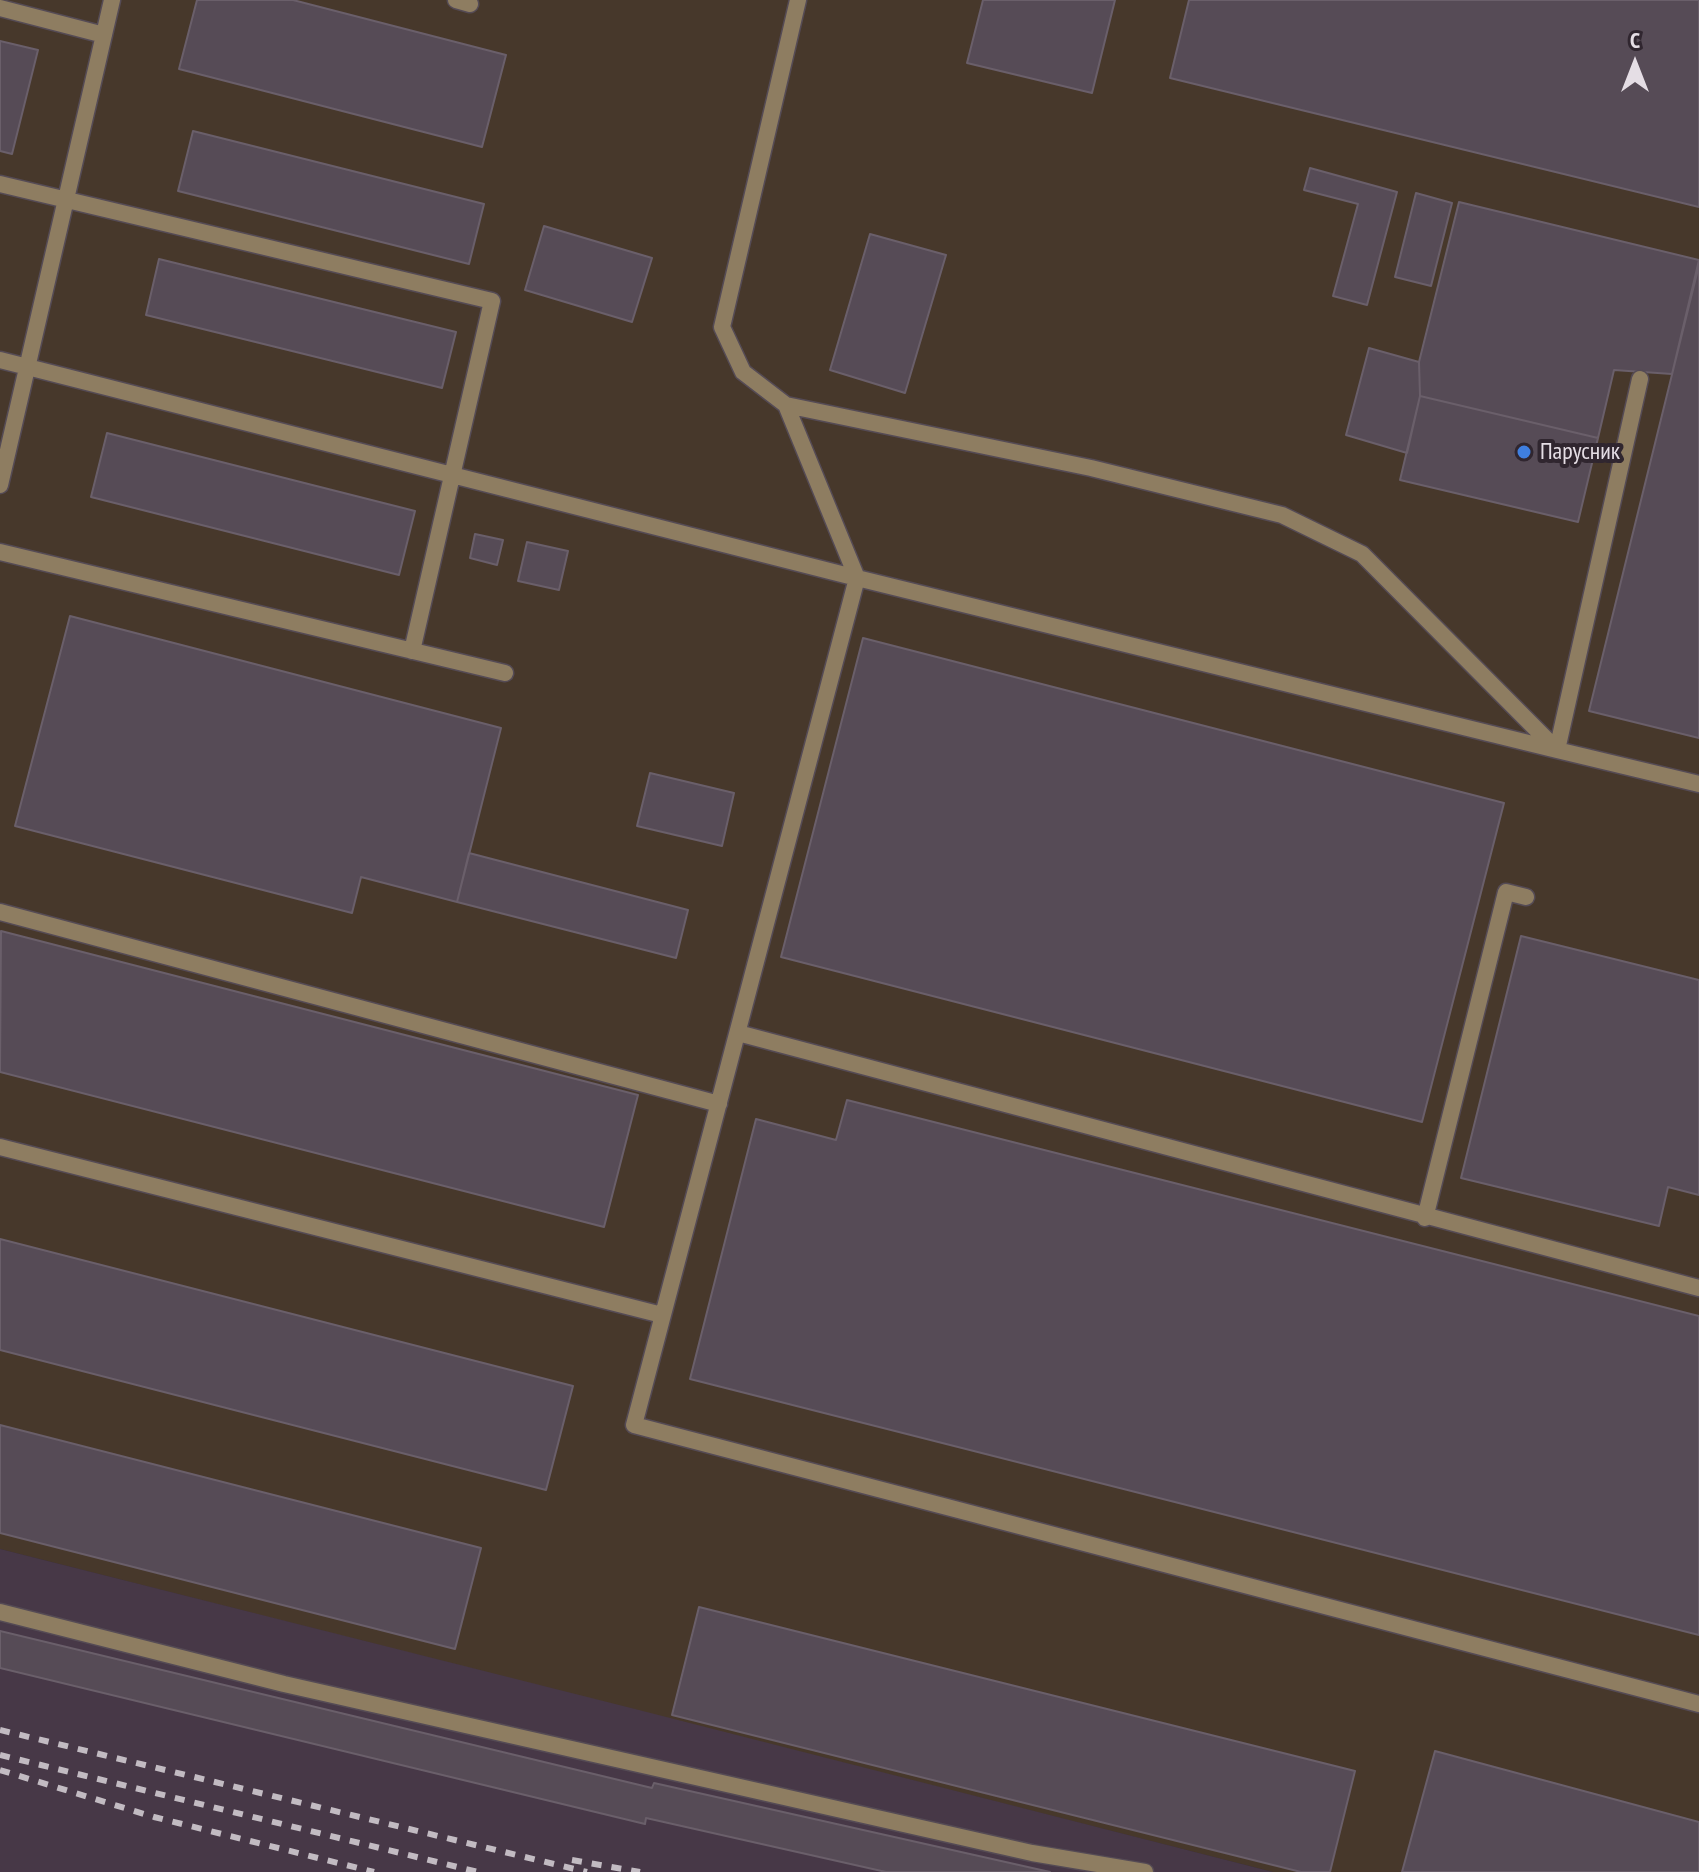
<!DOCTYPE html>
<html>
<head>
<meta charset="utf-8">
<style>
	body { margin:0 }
	#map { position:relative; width:1699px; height:1872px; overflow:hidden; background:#3a2f39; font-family:"PT Sans Narrow",sans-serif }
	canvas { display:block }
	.north { position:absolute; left:1595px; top:24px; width:80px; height:80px; -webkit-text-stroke:6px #30262f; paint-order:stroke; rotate:0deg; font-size:22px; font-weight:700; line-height:32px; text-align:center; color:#e5dee5 }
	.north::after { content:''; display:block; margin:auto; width:28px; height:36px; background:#e5dee5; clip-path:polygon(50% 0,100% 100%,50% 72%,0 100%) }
</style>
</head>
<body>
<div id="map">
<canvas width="1699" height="1872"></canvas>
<div class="north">С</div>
</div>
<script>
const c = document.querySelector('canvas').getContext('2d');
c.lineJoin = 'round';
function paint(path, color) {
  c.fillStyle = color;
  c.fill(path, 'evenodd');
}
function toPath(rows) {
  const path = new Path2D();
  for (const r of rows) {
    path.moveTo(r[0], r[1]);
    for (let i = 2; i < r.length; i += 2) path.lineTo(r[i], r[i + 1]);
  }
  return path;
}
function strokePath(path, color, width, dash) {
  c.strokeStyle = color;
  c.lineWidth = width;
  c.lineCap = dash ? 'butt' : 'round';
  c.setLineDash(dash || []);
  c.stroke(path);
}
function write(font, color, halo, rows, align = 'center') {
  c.font = font + ' "PT Sans Narrow",sans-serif';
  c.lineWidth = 8;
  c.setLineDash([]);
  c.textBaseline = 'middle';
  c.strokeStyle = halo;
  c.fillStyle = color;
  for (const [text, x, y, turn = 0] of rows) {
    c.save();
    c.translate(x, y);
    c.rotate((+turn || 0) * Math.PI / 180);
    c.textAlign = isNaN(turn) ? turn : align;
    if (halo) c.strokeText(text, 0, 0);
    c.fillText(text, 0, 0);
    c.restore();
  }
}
const commercial = toPath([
	[0,0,1699,0,1699,1872,1273,1872,0,1549]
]);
const built = toPath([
	[0,1549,635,1709,1273,1872,0,1872]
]);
const building = toPath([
	[197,0,293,0,506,55,482,147,179,69,197,0],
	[983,0,1115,0,1092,93,967,63,983,0],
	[1189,0,1699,0,1699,207,1170,78,1189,0],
	[0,41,38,50,12,154,0,151,0,41],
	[193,131,484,204,469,264,178,191,193,131],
	[1310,168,1397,192,1367,305,1333,296,1358,204,1304,190,1310,168],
	[1416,193,1452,203,1431,286,1395,277,1416,193],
	[1459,202,1699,260,1672,374,1614,370,1598,438,1420,396,1419,362,1459,202],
	[544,226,652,258,632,322,525,290,544,226],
	[870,234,946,255,905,393,830,370,870,234],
	[159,259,456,332,442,388,146,315,159,259],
	[1699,265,1699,738,1589,711,1699,265],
	[1369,348,1419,362,1420,396,1407,453,1346,435,1369,348],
	[1420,396,1598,438,1578,522,1400,480,1420,396],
	[107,433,415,511,399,575,91,497,107,433],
	[475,534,503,540,497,565,470,558,475,534],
	[527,542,568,551,559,590,518,581,527,542],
	[70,616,501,728,457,902,361,877,352,913,15,826,70,616],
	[863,638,1504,803,1422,1122,781,957,863,638],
	[650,773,734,793,722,846,637,826,650,773],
	[469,853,688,910,676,958,457,902,469,853],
	[1,931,638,1095,604,1227,0,1072,1,931],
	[1521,936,1699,980,1699,1195,1668,1187,1659,1226,1461,1178,1521,936],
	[847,1100,1699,1316,1699,1635,690,1379,756,1119,836,1140,847,1100],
	[0,1239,573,1386,546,1490,0,1350,0,1239],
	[0,1425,481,1548,455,1649,0,1533,0,1425],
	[699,1607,1355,1771,1330,1872,1301,1872,672,1715,699,1607],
	[0,1631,652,1788,654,1783,1050,1872,886,1872,646,1818,645,1824,0,1668,0,1631],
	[1435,1751,1699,1822,1699,1872,1402,1872,1435,1751]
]);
const service = toPath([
	[456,0,470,4],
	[798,0,722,327,743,372,786,405,1091,468,1282,515,1362,554,1557,750,1699,784],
	[0,8,104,35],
	[0,184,492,301,412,651],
	[0,360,857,578,634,1425,1699,1704],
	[786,405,857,578,1557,750,1640,379],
	[0,485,112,0],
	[0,552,505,673],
	[0,912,719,1104],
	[738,1033,1699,1288],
	[0,1147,662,1315],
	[1425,1218,1506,892,1526,897],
	[0,1612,284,1684,1032,1853,1145,1872]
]);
const rail = toPath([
	[0,1730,587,1872],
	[0,1755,478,1872],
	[0,1770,154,1817,374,1872],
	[572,1860,640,1872]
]);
const markers = [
	[1524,452,8,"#3f7fe0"]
];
const poiNames = [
	["Парусник",1540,452]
];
paint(commercial, '#47382b');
paint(built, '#473847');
paint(building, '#564b56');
strokePath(building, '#6a5f6a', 2);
strokePath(service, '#554b55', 19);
strokePath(service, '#8e7d61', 16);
strokePath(rail, '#c2bbc2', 6, [10, 10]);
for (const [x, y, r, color] of markers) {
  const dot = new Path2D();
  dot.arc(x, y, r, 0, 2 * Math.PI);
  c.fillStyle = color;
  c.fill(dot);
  strokePath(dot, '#30262f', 3);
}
write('24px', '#e5dee5', '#30262f', poiNames, 'left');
</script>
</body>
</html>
